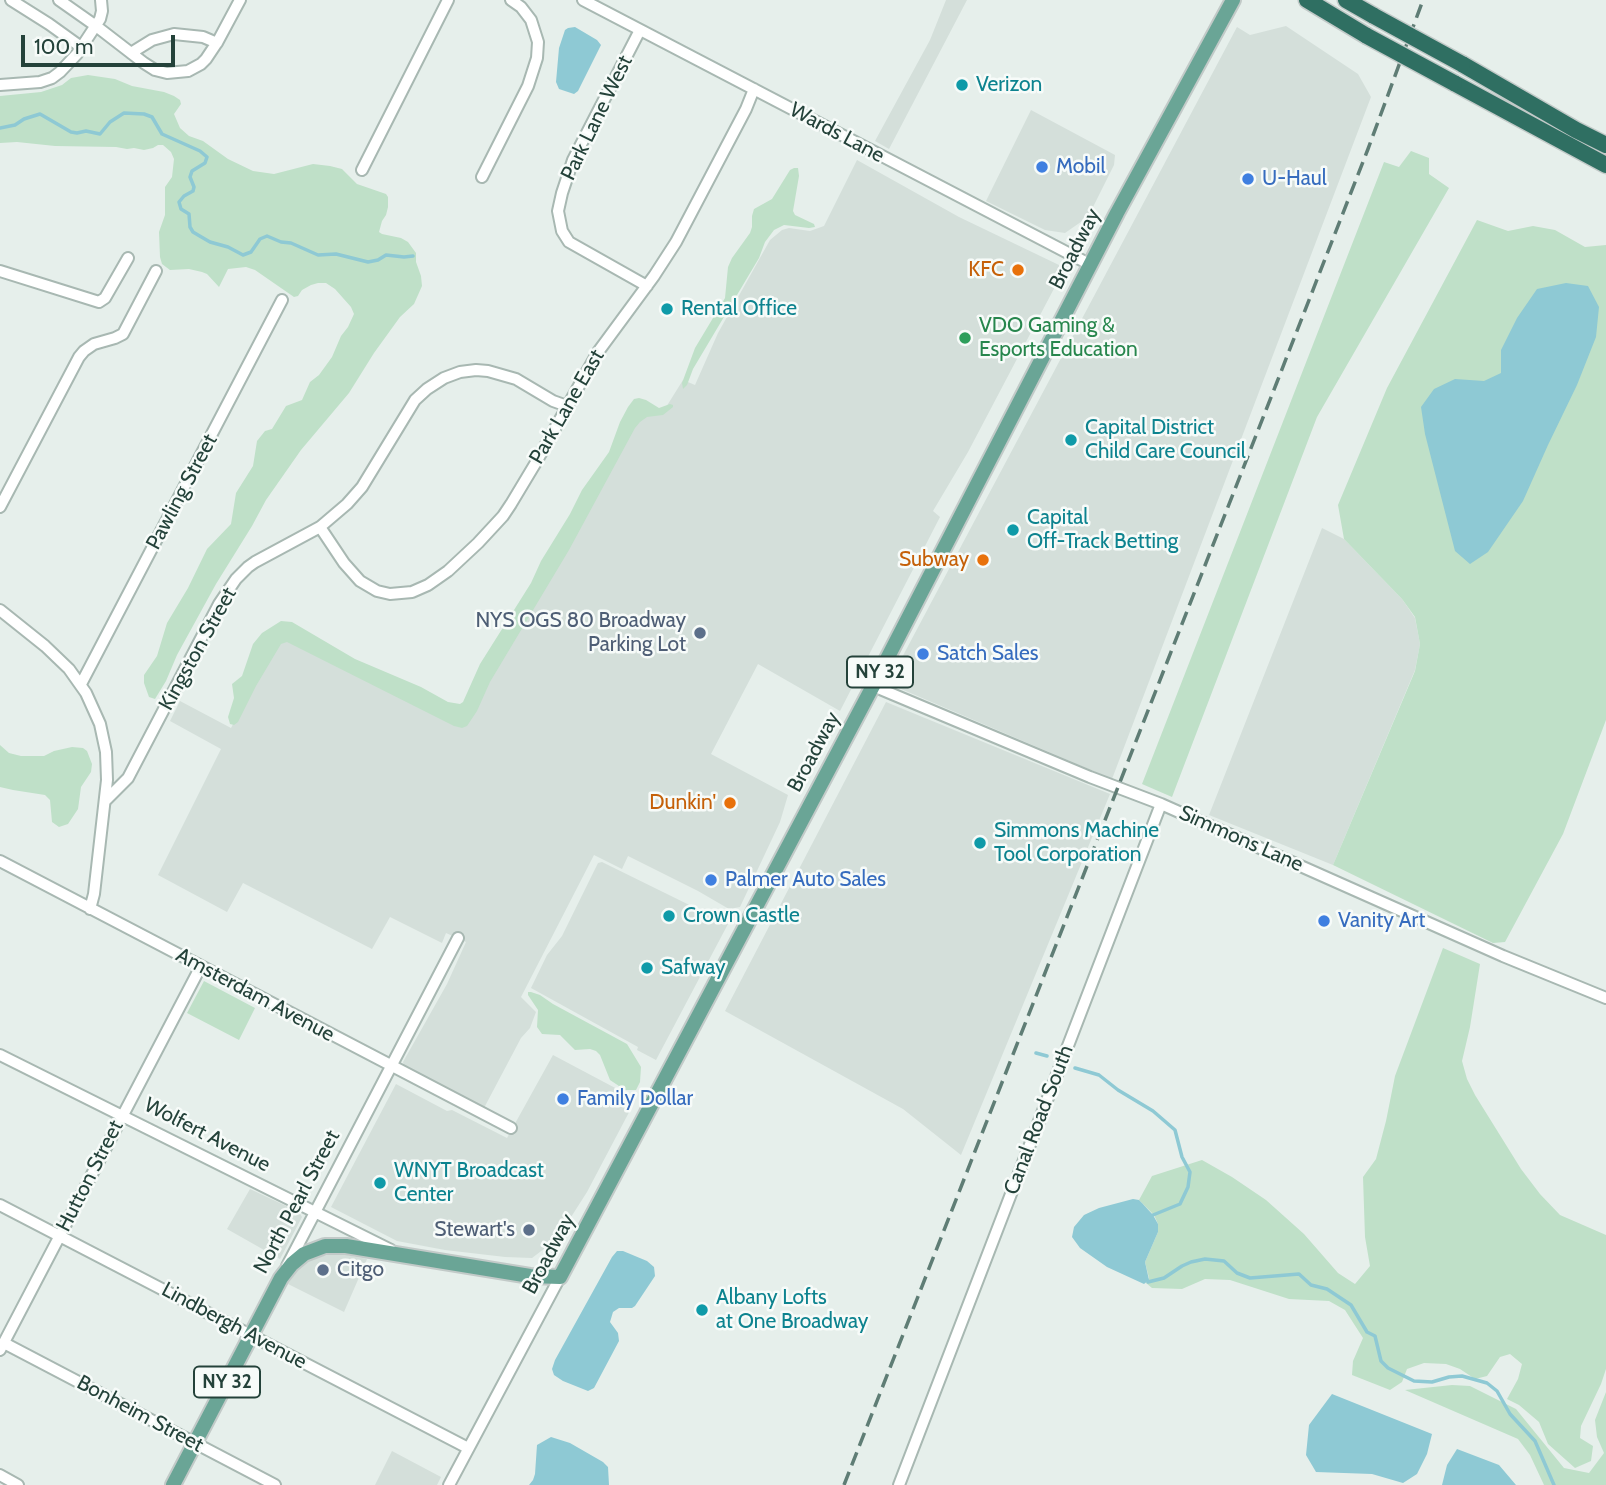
<!DOCTYPE html>
<html>
<head>
<meta charset="utf-8">
<style>
	body { margin:0 }
	#map { position:relative; width:1606px; height:1485px; overflow:hidden; background:#e6efeb; font-family:Cabin,sans-serif }
	canvas { display:block }
	.scale { position:absolute; left:21px; top:35px; width:154px; height:32px; box-sizing:border-box; border:4px solid #24423a; border-top:0; padding-left:9px; font-size:21px; line-height:24px; white-space:nowrap; color:#24423a; -webkit-text-stroke:5px #f7fbf9; paint-order:stroke }
</style>
</head>
<body>
<div id="map">
<canvas width="1606" height="1485"></canvas>
<div class="scale">100 m</div>
</div>
<script>
const c = document.querySelector('canvas').getContext('2d');
c.lineJoin = 'round';
function paint(path, color) {
  c.fillStyle = color;
  c.fill(path, 'evenodd');
}
function toPath(rows) {
  const path = new Path2D();
  for (const r of rows) {
    path.moveTo(r[0], r[1]);
    for (let i = 2; i < r.length; i += 2) path.lineTo(r[i], r[i + 1]);
  }
  return path;
}
function strokePath(path, color, width, dash) {
  c.strokeStyle = color;
  c.lineWidth = width;
  c.lineCap = dash ? 'butt' : 'round';
  c.setLineDash(dash || []);
  c.stroke(path);
}
function write(font, color, halo, rows, align = 'center') {
  c.font = font + ' Cabin,sans-serif';
  c.lineWidth = 5;
  c.setLineDash([]);
  c.textBaseline = 'middle';
  c.strokeStyle = halo;
  c.fillStyle = color;
  for (const [text, x, y, turn = 0] of rows) {
    c.save();
    c.translate(x, y);
    c.rotate((+turn || 0) * Math.PI / 180);
    c.textAlign = isNaN(turn) ? turn : align;
    if (halo) c.strokeText(text, 0, 0);
    c.fillText(text, 0, 0);
    c.restore();
  }
}
const built = toPath([
	[946,0,967,0,889,149,875,141,930,40],
	[1286,26,1358,74,1371,97,1112,779,894,686,890,680,1237,27,1250,35],
	[1031,110,1115,155,1114,165,1088,217,1065,233,1045,230,986,201],
	[857,160,959,217,1059,265,1058,281,968,452,933,511,940,517,840,711,758,664,711,754,788,795,780,822,740,907,729,909,698,891,628,856,622,869,594,855,521,997,536,1012,530,1028,521,1038,484,1108,404,1067,403,1062,447,984,466,942,446,933,442,943,390,917,372,949,243,883,227,912,158,875,221,749,170,721,180,701,231,728,280,633,463,718,645,404,663,412,683,380,695,385,718,333,770,240,782,230,789,228,810,231,824,226],
	[1322,528,1344,539,1402,599,1415,618,1420,644,1415,670,1333,865,1209,815],
	[886,702,1110,794,961,1155,903,1109,725,1011],
	[602,862,728,924,656,1060,637,1050,638,1047,531,988,547,955,562,936,598,863],
	[553,1055,636,1099,587,1192,557,1239,532,1258,505,1257,445,1250,397,1241,331,1207,396,1084,447,1111,452,1110,507,1138],
	[250,1189,299,1212,302,1217,280,1259,227,1229],
	[337,1253,367,1259,344,1312,288,1284,298,1268,309,1259],
	[392,1451,441,1477,437,1485,375,1485]
]);
const green = toPath([
	[88,75,115,79,132,86,164,92,174,96,180,100,181,104,174,114,180,128,189,136,203,141,228,159,253,171,274,174,313,164,330,166,342,169,357,184,386,194,388,197,388,207,386,215,382,221,379,232,382,234,401,238,408,242,416,253,416,262,421,276,422,286,414,304,400,317,374,353,349,393,301,450,266,500,252,526,216,584,177,655,166,681,155,699,149,697,144,683,144,675,157,656,167,623,188,588,207,549,231,524,236,493,253,466,257,441,265,431,272,429,286,406,302,400,310,382,319,375,332,357,341,336,348,327,354,314,351,307,335,289,326,283,318,283,311,285,302,290,298,296,294,297,255,270,246,267,228,269,219,287,207,274,202,272,189,269,170,270,162,264,160,257,159,232,165,215,165,187,172,177,174,159,171,152,163,145,158,145,153,148,144,150,134,148,127,149,116,147,55,146,17,142,0,143,0,96,41,92,62,85,71,78],
	[1411,151,1429,158,1429,174,1449,188,1317,417,1172,797,1142,784,1384,162,1399,167],
	[794,168,798,168,799,176,793,211,795,215,814,224,815,227,809,228,784,225,774,230,765,242,759,258,693,369,687,385,683,389,682,383,695,348,725,298,728,267,732,258,750,233,752,227,752,216,754,209,772,199,790,170],
	[1477,220,1508,231,1533,226,1555,230,1585,247,1606,245,1606,720,1563,834,1505,942,1493,943,1333,865,1415,671,1420,644,1415,617,1402,599,1344,539,1338,505,1387,388],
	[639,398,646,400,659,408,670,404,673,405,673,407,663,415,647,417,640,422,635,428,569,550,490,682,477,711,467,726,462,728,454,726,287,642,281,644,256,686,238,722,234,725,230,724,228,717,234,698,232,684,242,676,253,644,262,633,281,621,292,622,355,659,421,687,448,702,460,704,463,702,480,664,531,583,541,561,570,514,582,490,609,452,620,422,628,407,634,399],
	[0,745,9,753,21,756,44,756,54,751,72,747,83,748,87,751,92,764,91,772,81,787,78,809,68,824,59,827,52,822,50,800,45,795,13,790,0,787],
	[1443,948,1480,964,1470,1027,1462,1061,1467,1079,1475,1095,1521,1169,1540,1194,1560,1215,1606,1235,1606,1369,1601,1384,1581,1426,1580,1438,1593,1446,1591,1461,1575,1468,1548,1444,1539,1422,1519,1405,1507,1399,1518,1379,1522,1364,1510,1354,1500,1357,1487,1376,1475,1379,1460,1369,1446,1364,1424,1363,1407,1369,1402,1382,1390,1390,1352,1375,1353,1361,1363,1338,1345,1310,1329,1301,1289,1299,1230,1280,1205,1279,1182,1289,1152,1288,1146,1283,1149,1278,1145,1262,1158,1232,1158,1224,1154,1215,1139,1200,1152,1176,1202,1160,1232,1177,1266,1200,1304,1234,1338,1273,1355,1284,1370,1266,1365,1237,1363,1177,1376,1159,1386,1121,1395,1076],
	[204,981,255,1008,239,1040,187,1013],
	[528,992,531,992,540,995,553,1004,627,1044,641,1067,640,1082,636,1090,625,1090,610,1080,600,1055,596,1051,590,1049,575,1050,560,1035,542,1034,537,1027,538,1010,528,995],
	[1452,1385,1470,1386,1516,1409,1564,1468,1589,1473,1604,1453,1597,1437,1595,1420,1606,1392,1606,1485,1544,1485,1530,1455,1518,1439,1405,1390]
]);
const water = toPath([
	[575,27,597,40,601,45,578,91,574,94,559,89,556,82,559,48,565,30,568,28],
	[1566,283,1588,286,1599,307,1596,337,1577,385,1548,445,1523,501,1488,552,1470,564,1455,551,1425,434,1421,407,1434,389,1455,379,1484,381,1501,373,1501,350,1517,318,1537,289],
	[1133,1199,1139,1200,1142,1203,1153,1215,1158,1224,1158,1232,1145,1262,1149,1280,1144,1284,1107,1267,1080,1248,1072,1237,1074,1227,1084,1215,1099,1208],
	[617,1251,623,1251,647,1261,654,1267,655,1276,635,1306,632,1308,619,1308,613,1312,610,1322,618,1333,619,1341,594,1388,588,1391,563,1381,554,1375,552,1369,555,1360,612,1257],
	[1332,1394,1432,1434,1427,1454,1417,1474,1403,1483,1372,1474,1316,1472,1306,1455,1309,1425],
	[551,1437,570,1443,603,1462,608,1467,609,1485,529,1485,533,1480,535,1474,537,1445],
	[1457,1449,1499,1465,1516,1485,1442,1485,1447,1465]
]);
const stream = toPath([
	[0,128,15,125,24,119,40,114,71,132,77,133,86,131,100,134,110,122,124,113,144,114,152,117,162,134,200,151,207,157,205,163,192,171,190,177,194,187,193,191,184,196,179,202,181,209,189,214,190,227,193,232,198,235,210,242,228,247,243,255,251,252,260,239,267,236,281,242,291,243,318,255,336,254,368,262,378,260,386,255,404,257,413,256],
	[1036,1053,1047,1056],
	[1075,1068,1099,1075,1118,1090,1153,1111,1175,1130,1182,1157,1190,1172,1188,1187,1180,1204,1153,1215],
	[1148,1282,1164,1278,1182,1266,1191,1262,1205,1259,1224,1261,1237,1273,1250,1278,1299,1274,1311,1285,1327,1289,1351,1305,1367,1332,1375,1336,1381,1361,1388,1368,1414,1381,1432,1382,1449,1377,1462,1376,1487,1383,1497,1391,1510,1414,1535,1441,1554,1485]
]);
const minor = toPath([
	[11,0,49,24,81,47],
	[59,0,96,26,144,63,155,70,167,73,188,71,201,64,206,59,218,41,240,0],
	[583,0,1091,265],
	[640,30,573,160,562,193,558,211,562,231,569,242,647,286],
	[131,53,152,40,174,34,203,37,217,43],
	[0,85,40,82,52,78,60,72,77,54,100,19,102,11,101,0],
	[362,170,448,0],
	[482,177,528,86,537,58,538,42,531,20,521,7,511,0],
	[0,271,99,302,105,298,128,258],
	[0,507,79,357,84,351,94,344,115,338,123,334,156,271],
	[320,527,344,563,360,581,377,591,390,594,412,592,428,585,448,571,478,543,503,516,511,504,535,464,598,352,654,276,676,242,746,109,754,89],
	[0,610,45,646,69,669,86,693,100,724,106,752,107,780,94,894,90,909],
	[81,684,282,300],
	[873,686,1090,777,1161,804,1503,956,1606,998],
	[105,801,128,778,219,604,236,579,248,567,255,562,320,527,347,504,362,487,415,400,427,389,444,378,460,372,476,370,488,371,516,379,553,401,567,406],
	[0,861,511,1128],
	[0,1055,391,1250],
	[0,1205,468,1448],
	[287,1266,458,938],
	[4,1343,275,1485],
	[0,1350,201,966],
	[0,1475,18,1485],
	[449,1485,560,1277],
	[899,1485,1161,804]
]);
const major = toPath([
	[173,1485,281,1278,292,1264,304,1254,325,1246,346,1246,530,1276,560,1277,873,686,1117,213,1233,0]
]);
const highway = toPath([
	[1307,0,1367,36],
	[1346,0,1374,16],
	[1462,64,1576,130,1606,145],
	[1454,83,1606,165]
]);
const rail = toPath([
	[844,1485,1277,382,1368,149,1423,0]
]);
const highwayBridge = toPath([
	[1374,16,1462,64],
	[1367,36,1454,83]
]);
const markers = [
	[962,85,7,"#0f9aa8"],
	[1042,167,7,"#3f7fe0"],
	[1248,179,7,"#3f7fe0"],
	[1018,270,7,"#e8710a"],
	[667,309,7,"#0f9aa8"],
	[965,338,7,"#2e9e5b"],
	[1071,440,7,"#0f9aa8"],
	[1013,530,7,"#0f9aa8"],
	[983,560,7,"#e8710a"],
	[700,633,7,"#5c6f8a"],
	[923,654,7,"#3f7fe0"],
	[730,803,7,"#e8710a"],
	[980,843,7,"#0f9aa8"],
	[711,880,7,"#3f7fe0"],
	[669,916,7,"#0f9aa8"],
	[1324,921,7,"#3f7fe0"],
	[647,968,7,"#0f9aa8"],
	[563,1099,7,"#3f7fe0"],
	[380,1183,7,"#0f9aa8"],
	[529,1230,7,"#5c6f8a"],
	[323,1270,7,"#5c6f8a"],
	[702,1310,7,"#0f9aa8"]
];
const shields = [
	[880,672,66],
	[227,1382,66]
];
const shieldNames = [
	["NY 32",880,672],
	["NY 32",227,1382]
];
const cultureNames = [
	["Verizon",976,85],
	["Rental Office",681,309],
	["Capital District",1085,428],
	["Child Care Council",1085,452],
	["Capital",1027,518],
	["Off-Track Betting",1027,542],
	["Simmons Machine",994,831],
	["Tool Corporation",994,855],
	["Crown Castle",683,916],
	["Safway",661,968],
	["WNYT Broadcast",394,1171],
	["Center",394,1195],
	["Albany Lofts",716,1298],
	["at One Broadway",716,1322]
];
const streetNames = [
	["Park Lane West",597,118,-64],
	["Wards Lane",837,133,28],
	["Broadway",1075,249,-63],
	["Park Lane East",567,407,-60],
	["Pawling Street",182,492,-62],
	["Kingston Street",198,649,-61],
	["Broadway",814,752,-62],
	["Simmons Lane",1241,839,24],
	["Amsterdam Avenue",255,995,28],
	["Canal Road South",1039,1120,-69],
	["Wolfert Avenue",207,1135,27],
	["Hutton Street",90,1176,-63],
	["North Pearl Street",297,1202,-62],
	["Broadway",549,1254,-62],
	["Lindbergh Avenue",234,1326,28],
	["Bonheim Street",140,1414,28]
];
const shopNames = [
	["Mobil",1056,167],
	["U-Haul",1262,179],
	["Satch Sales",937,654],
	["Palmer Auto Sales",725,880],
	["Vanity Art",1338,921],
	["Family Dollar",577,1099]
];
const foodNames = [
	["KFC",1004,270],
	["Subway",969,560],
	["Dunkin'",716,803]
];
const leisureNames = [
	["VDO Gaming &",979,326],
	["Esports Education",979,350]
];
const serviceNames = [
	["NYS OGS 80 Broadway",686,621],
	["Parking Lot",686,645],
	["Stewart's",515,1230],
	["Citgo",337,1270,"left"]
];
paint(built, '#d4dfda');
paint(green, '#bfe0c8');
paint(water, '#8ec9d4');
strokePath(stream, '#8ec9d4', 3.5);
strokePath(minor, '#a8b8b2', 14);
strokePath(major, '#c2cac8', 18);
strokePath(highway, '#c2cac8', 19);
strokePath(minor, '#fff', 10);
strokePath(major, '#6aa596', 14);
strokePath(highway, '#2f6f62', 16);
strokePath(rail, '#5f7d75', 3.5, [14, 7]);
strokePath(highwayBridge, '#c2cac8', 19, []);
strokePath(highwayBridge, '#2f6f62', 16);
for (const [x, y, r, color] of markers) {
  const dot = new Path2D();
  dot.arc(x, y, r, 0, 2 * Math.PI);
  c.fillStyle = color;
  c.fill(dot);
  strokePath(dot, '#f7fbf9', 2.5);
}
for (const [x, y, w] of shields) {
  const box = new Path2D();
  box.roundRect(x - w / 2, y - 15.5, w, 31, 5);
  c.fillStyle = '#f7fbf9';
  c.fill(box);
  strokePath(box, '#24423a', 2);
}
write('bold 19px', '#24423a', null, shieldNames);
write('21px', '#0d838f', '#f7fbf9', cultureNames, 'left');
write('21px', '#24423a', '#f7fbf9', streetNames);
write('21px', '#366cbe', '#f7fbf9', shopNames, 'left');
write('21px', '#c56008', '#f7fbf9', foodNames, 'right');
write('21px', '#27864d', '#f7fbf9', leisureNames, 'left');
write('21px', '#4e5e75', '#f7fbf9', serviceNames, 'right');
</script>
</body>
</html>
